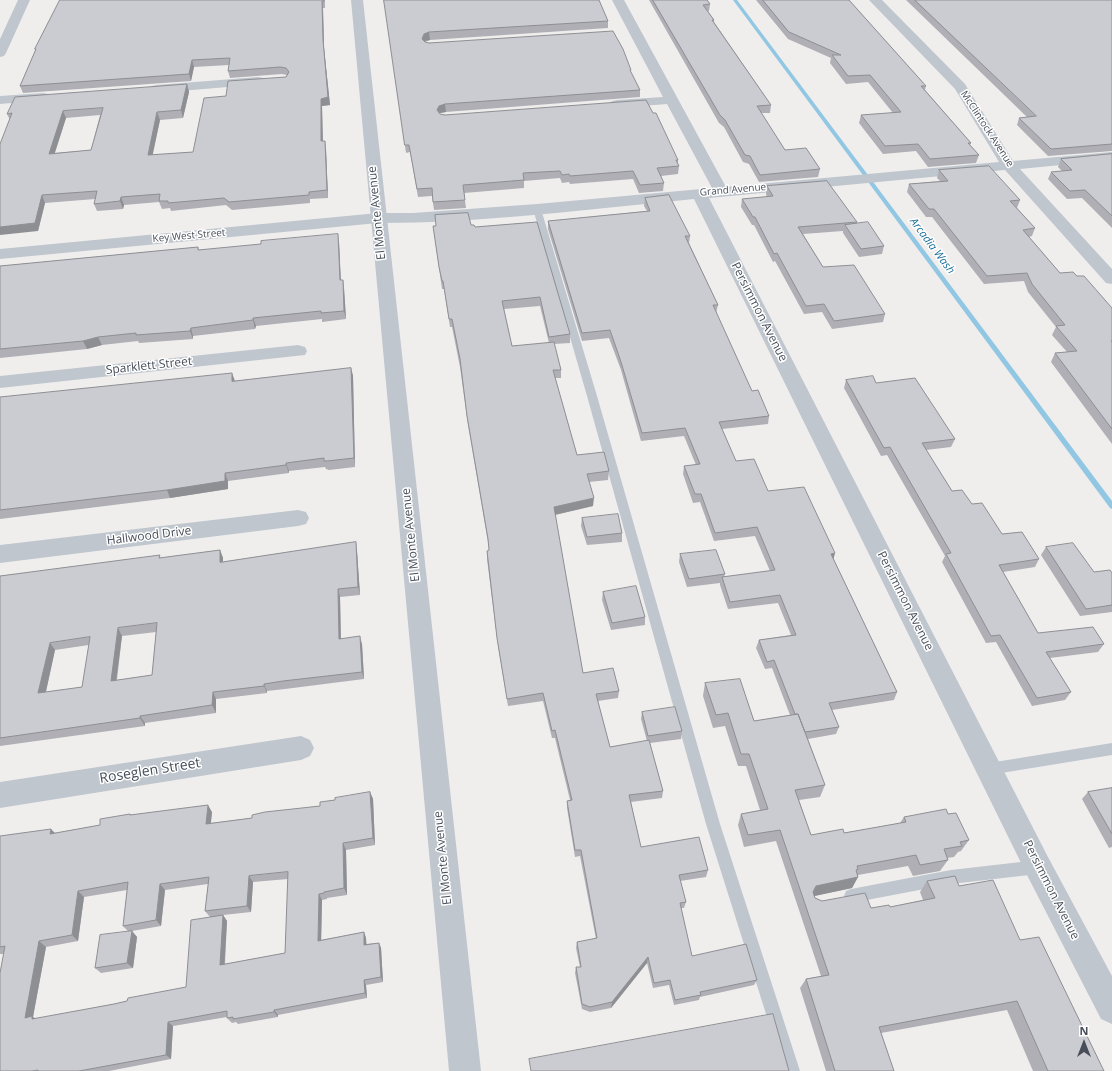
<!DOCTYPE html>
<html>
<head>
<meta charset="utf-8">
<style>
	body { margin:0 }
	#map { position:relative; width:1112px; height:1071px; overflow:hidden; background:#f0eeed; font-family:"Open Sans",sans-serif }
	canvas { display:block }
	.north { position:absolute; left:1064px; top:1023px; width:40px; height:40px; -webkit-text-stroke:3px #fff; paint-order:stroke; rotate:0deg; font-size:11px; font-weight:700; line-height:16px; text-align:center; color:#474e59 }
	.north::after { content:''; display:block; margin:auto; width:14px; height:18px; background:#474e59; clip-path:polygon(50% 0,100% 100%,50% 72%,0 100%) }
</style>
</head>
<body>
<div id="map">
<canvas width="1112" height="1071"></canvas>
<div class="north">N</div>
</div>
<script>
const g = document.querySelector('canvas').getContext('2d');
g.lineJoin = 'round';
function fill(path, color) { g.fillStyle = color; g.fill(path, 'evenodd'); }
function stroke(path, color, width, dash) { g.strokeStyle = color; g.lineWidth = width; g.lineCap = dash ? 'butt' : 'round'; g.setLineDash(dash || []); g.stroke(path); }
function label(font, color, halo, rows, align = 'center') {
  g.font = font + ' "Open Sans",sans-serif'; g.lineWidth = 3; g.setLineDash([]); g.textBaseline = 'middle'; g.strokeStyle = halo; g.fillStyle = color; for (const [text, x, y, turn = 0] of rows) {
    g.save(); g.translate(x, y); g.rotate((+turn || 0) * Math.PI / 180); g.textAlign = isNaN(turn) ? turn : align; if (halo) g.strokeText(text, 0, 0); g.fillText(text, 0, 0); g.restore();
  }
}
const stream = new Path2D(`
	M733 0H737L1112 501V509L1110 508Z`);
const service = new Path2D(`
	M534 207H537L541 209 597 396 720 824 800 1071H784L706 824 587 396 533 209Z
	M1112 743V755L989 775 984 773 982 769 984 765 989 763Z
	M1038 860 1043 862 1045 867 1043 872 1038 874 951 884 851 903 846 901 844 896 846 891 851 889 951 870Z`);
const minor = new Path2D(`
	M18 0H30L6 53 4 56 0 57V39Z
	M612 0H624L726 187 999 162 955 89 869 0H882L965 84 1013 161 1112 152V160L1020 169 1112 269V284L1106 283 1005 170 709 198 1048 857 1112 976V1024L1101 1019 1028 877 694 199C590 209 483 223 378 223L0 259V249L378 213H413L537 204 712 188 667 104 617 108 612 107 610 104 612 101 617 100 663 97Z
	M258 77 263 78 265 81 263 84 157 93 152 92 150 89 152 86 157 85Z
	M43 93 48 94 50 97 48 100 0 104V96Z
	M298 345 305 347 307 351 305 355 0 388V376Z
	M298 510 306 512 309 518 306 524 298 526 0 563V545Z
	M301 736 310 740 314 748 310 756 301 760 0 808V782Z`);
const tertiary = new Path2D(`
	M351 0H363L481 1071H449Z`);
const wall = new Path2D(`
	M60 0H325V8H323L324 48 330 105 322 106 323 141H325L326 149 328 198 310 199V203L232 210 226 205 171 211 170 208 162 209 159 202 124 205 123 209 97 211 94 204 95 199 45 203 38 231 10 120 7 114 187 84 189 92 183 118 160 120 152 155 193 152 226 96 286 77 287 75 282 74 230 78 228 71 229 65 194 67 191 81 23 93 20 86 35 51V49ZM100 115 91 150 55 153 66 118Z
	M384 0 608 21V28L430 40 425 42 429 43 631 73 640 90V97L446 112 440 113V114L678 160V164L679 166 678 174 661 176 664 183 663 191 639 193 633 179 570 184 569 182 562 183 560 178 524 181V188L464 193 466 208 434 210 432 196 418 197 410 152 406 153Z
	M649 0H707L710 4 709 11H708L714 20V22L771 105 770 113H761L785 150 820 169 818 177 759 182 749 164 743 162 724 127 719 123Z
	M756 0H849L926 86 925 90 971 143 970 145 979 155 976 163 928 167 916 151 883 154 859 123 861 115 893 113 868 82 846 84 830 63 831 58 788 39Z
	M906 0H1112V151L1048 156 1017 125 1019 118 1027 117Z
	M1112 154V228L1082 198 1067 199 1048 179 1051 172 1062 171 1058 167 1061 159Z
	M939 170 1020 200 1017 208 1035 228 1032 236 1029 237 1060 273 1077 276 1112 308V444L1051 362 1055 353 1067 352 1052 335 1056 327 1028 292 1024 281 984 284 932 217H926L907 192 909 184 940 181 937 178Z
	M767 186 857 222V223L884 246 882 254 859 257 843 233V231L803 234 823 267 885 314 883 322 832 329 822 312 804 314 775 261 773 262 754 225H752L741 207 742 199 767 197 766 194Z
	M645 198 690 236 689 243 718 305 716 313 752 391 769 416 768 424 722 429 736 461 835 553 833 558 897 692 894 700 832 710 839 727 836 734 808 739 825 785 820 797 799 800 811 835 844 833 900 823 904 817 948 814 969 840 961 851 958 852 954 857 947 858 948 860 940 871 913 876 908 866 858 875V877L852 888 814 896 815 898 822 901 871 908 890 907 923 900 920 892 927 881 959 886 1020 940 1104 1071H1033L1007 1010 881 1033 894 1071H826L800 988 806 979 821 976 776 841 744 847 738 825 741 814 760 810 746 766H738L725 726 713 728 703 696 705 683 754 721 790 715 772 668 765 669 756 648 759 640 791 635 778 603 728 609 720 585V583L687 587 679 562 680 554 725 574 724 577 770 571 755 536 714 541 700 502 693 503 683 474 684 466 696 465 684 436 641 441 621 370 609 338 582 341 548 229V221L647 211 644 206Z
	M537 222 570 334V343L554 344 561 370V378H555L577 455 609 471 608 480 589 482 593 506 555 515 583 673 619 691 618 698 598 701 610 747 647 741 641 719 642 712 682 731 681 739 650 743 663 791 662 798 631 802 641 847 708 870 706 877 680 881 686 902 684 908H681L692 956 757 980 754 985 700 997 699 1000 674 1005 669 985 653 988 647 963 611 1008 590 1012 582 1009 575 973 576 967H580L576 948 577 942 596 939 580 856 575 857 567 808V801L570 800 555 738H552L543 701 508 706 498 646 487 559V551L489 550V548L468 425 460 367 452 327H450L444 289H442L433 226 471 225 475 227ZM540 306 549 343 512 346 504 309Z
	M339 242 341 280H343L344 288 346 319 322 322V319L256 326 255 329 193 336V339L139 343 138 341 102 345 87 349 0 358V266L198 247 199 250Z
	M351 368 353 376 355 467 329 470 326 469 325 467 289 471V473L228 481V489L170 498 0 519V397L235 381Z
	M846 380 876 383 955 439 951 447 926 450 952 491 972 504 1002 534 1039 559 1035 567 1003 572 1038 633 1104 644 1098 652 1050 658 1071 692 1065 700 1032 706 996 642 986 643 942 562 945 556 887 455 881 456 844 388Z
	M582 518 622 533V542L587 545 581 526Z
	M356 542 357 551 360 595 340 597 341 639 362 644 364 679 285 689 267 691V693L216 699V713L145 723V726L0 746V576L161 558 220 550 223 558V562ZM156 632 152 675 117 680 122 636ZM89 645 82 687 46 692 55 650Z
	M1046 547 1094 572 1112 573V612L1080 616 1041 555Z
	M603 592 645 617V625L611 630 602 600Z
	M1112 788V847L1109 848 1082 799 1088 792Z
	M370 792 373 799 375 845 346 850 347 895 327 898V899L322 900 321 940 364 932 366 938V944L379 943 381 948 383 982 366 985 367 998 278 1015V1017L238 1024 236 1022 232 1023 227 1018V1017L173 1026 171 1059 109 1071H0L4 954H0V836L55 833 100 825 130 814 131 815 212 812 211 823 252 818 320 806 335 800ZM288 879 285 953 225 964 227 921 223 915 251 912 253 882ZM208 884 205 911 210 917 186 987 114 1004 36 1019 33 1017 46 947 78 941 84 897 127 890 123 926 128 931 95 968 101 973 133 968 137 937 132 931 161 926 165 890Z`);
const shadedWall = new Path2D(`
	M322 1 323 8 324 48 330 105 322 106 323 149 321 141V99L323 40Z
	M429 32 430 40 425 41 423 46 422 39 424 34Z
	M192 60 194 67 191 81 189 74Z
	M187 84 189 92 183 118 181 110Z
	M445 104 446 112 440 113 437 110 439 106Z
	M63 111 66 118 52 161 49 154Z
	M157 112 160 120 151 163 148 155Z
	M325 141 326 149 328 198 327 190Z
	M42 195 45 203 38 231 0 235V227Z
	M121 197 124 205 123 209 120 201Z
	M338 234 339 242 341 288 340 280Z
	M343 280 344 288 346 319 344 311Z
	M253 318 256 326 255 329 253 320Z
	M191 328 193 336V339L190 331Z
	M98 337 102 345 87 349 83 341Z
	M351 368 353 376 355 467 354 458Z
	M232 373 235 381H232Z
	M286 463 289 471V473L286 465Z
	M225 473 228 481V489L170 498 167 490Z
	M594 498 593 506 554 515V507Z
	M356 542 357 551 360 595 358 587Z
	M220 550 223 558V570L220 562Z
	M835 553 833 561 831 554Z
	M338 589 340 597 341 647 339 639Z
	M118 628 122 636 115 689 111 681Z
	M360 636 362 644 364 679 362 672Z
	M50 643 55 650 44 700 38 693Z
	M264 684 267 691V693L264 686Z
	M213 692 216 699V713L212 705Z
	M140 716 145 723V726L140 718Z
	M370 792 373 799 375 845 373 838Z
	M208 805 212 812 210 830 206 824Z
	M51 829 57 835 50 834Z
	M343 843 346 850 347 895 344 888Z
	M249 876 253 882 251 912 247 906Z
	M858 877 852 888 810 897 816 886Z
	M160 884 165 890 161 926 156 920Z
	M78 891 84 897 78 941 72 935Z
	M319 894 322 900 321 946 318 941Z
	M223 915 227 921 224 971 220 965Z
	M132 931 137 937 133 968 127 963Z
	M364 932 366 938 367 950 364 945Z
	M39 941 46 947 33 1017 40 1021 25 1018Z
	M379 943 381 948 383 982 381 977Z
	M648 957 647 963 611 1008 612 1002Z
	M364 980 366 985 367 998 365 993Z
	M274 1010 278 1015V1017L274 1012Z
	M168 1022 173 1026 171 1059 166 1055Z`);
const building = new Path2D(`
	M60 0H324V1H322L323 40 328 97 321 99V141H325L327 190 309 192V195L229 202 224 198 168 203V201H159L160 194 121 197 120 201 94 204 97 191 42 195 35 223 0 227V144L12 113 7 114 15 97 187 84 181 110 157 112 148 155 193 152 204 98 226 96 228 81 286 77 289 72 286 68 280 67 228 71 230 58 192 60 189 74 20 86 36 49H35ZM103 108 91 150 49 154 63 111Z
	M384 0H599L608 21 429 32 424 34 422 39 425 42 429 43 613 31 623 49 631 70H630L640 90 445 104 439 106 437 110 440 114 445 115 646 100 653 113H656L678 160H676L679 166 657 168 664 183 640 185 633 171 570 176 569 174 562 175 560 171 523 173 524 180 463 185 465 200 433 202 432 188 417 189 409 145H405Z
	M653 0H707L710 4 703 5 714 20H712L771 105 757 106 785 150 806 148 820 169 760 175 750 156 745 155 725 120 720 115Z
	M763 0H849L926 86H921L971 143H968L979 155 930 159 918 144 885 146 861 115 901 112 870 75 848 76 832 55H841L789 32Z
	M915 0H1112V144L1051 149 1019 118 1036 116Z
	M1112 154V216L1085 190 1070 191 1051 172 1072 170 1061 159Z
	M989 166 1020 200 1010 201 1035 228 1023 230 1060 273 1073 272 1077 276H1084L1112 308V341H1111L1112 342V429L1055 353 1077 351 1056 326 1065 325 1032 284 1027 273 987 276 934 209H929L909 184 948 181 939 170Z
	M827 181 857 222 798 227 823 267 854 265 885 314 834 321 824 304 806 306 777 253 774 254 755 217H753L742 199 773 196 767 186Z
	M669 195 690 236H685L718 305H713L752 391 758 390 769 416 719 422 736 461 754 459 768 491 804 487 835 553 831 554 897 692 829 703 839 727 805 732 798 714H795L774 660 767 662 759 640 796 635 780 595 730 602 722 577 775 570 757 527 715 533 701 494H695L684 466 700 464 685 428 642 433 621 362 610 330 582 333 548 221 650 211 645 198Z
	M468 213 471 225H474L475 227 537 222 570 334 549 337 540 297 502 301 512 346 554 342 561 370H553L577 455 604 452 609 471 587 474 594 498 554 507 583 673 613 668 619 691 596 694 610 747 649 740 663 791 629 795 641 847 699 837 708 870 679 875 686 902 680 903 692 956 746 944 757 980 700 992 701 995 675 1000 670 980 654 983 648 957 612 1002 590 1007 582 1004 576 967H581L577 942 597 938 581 850H575L567 801 572 800 555 730 552 731 543 693 507 699 497 638 487 551 489 550 488 539 467 416 460 359 452 319H449L443 281H442L439 267 433 226H436L435 215Z
	M868 222 884 246 861 249 845 225Z
	M338 234 340 280H343L344 311 321 313V311L253 318V320L191 328 190 331 136 335V333L98 337 83 341 0 349V266L198 247V250L261 244V241Z
	M351 368 354 458 327 461H324V458L286 463V465L225 473V481L167 490 0 510V397L232 373V381Z
	M873 376 876 383 915 378 955 439 922 443 952 491 962 490 972 504 982 503 1002 534 1022 532 1039 559 999 565 1038 633 1093 627 1104 644 1046 652 1071 692 1037 698 1000 635 991 636 946 554 951 553 890 447 884 448 846 380Z
	M618 514 622 533 587 537 582 518Z
	M356 542 358 587 338 589 339 639 360 636 362 672 283 681 264 684V686L213 692 212 705 140 716V718L0 738V576L160 555 159 558 220 550V562ZM157 623 152 675 111 681 118 628ZM90 637 82 687 38 693 50 643Z
	M1073 543 1094 572 1110 570 1112 573V605L1086 609 1046 547Z
	M716 550 725 574 689 579 680 554Z
	M636 586 645 617 612 623 603 592Z
	M740 679 754 721 798 714 825 785 795 790 811 835 843 829 844 833 906 822 904 817 946 809 948 814 956 813 969 840 960 842 962 846 944 849 948 860 920 865 916 855 857 866 858 869 856 870 858 877 816 886 813 892 815 898 822 901 865 893 871 908 889 905 890 907 935 898 927 881 955 876 959 886 993 880 1020 940 1039 937 1104 1071H1048L1017 1001 879 1027 894 1071H835L806 979 829 975 780 830 748 835 741 814 768 809 749 754H741L728 713 716 715 705 683Z
	M675 707 682 731 648 736 642 712Z
	M1112 788V834L1088 792Z
	M370 792 373 838 343 843 344 888 324 892V893L319 894 318 941 364 932V945L379 943 381 977 364 980 365 993 274 1010V1012L233 1019V1017L227 1018V1011L168 1022 166 1055 79 1071H38V1070L32 1071H0V973L5 946 0 947V836L51 829 50 834 100 825V819L130 814V815L208 805 206 824 252 818V815L265 812 320 806V802L335 800V798ZM288 872 285 953 220 965 223 915 191 920 186 987 128 998 127 1001 114 1004 32 1019V1016L25 1018 39 941 72 935 78 891 128 882 123 926 156 920 160 884 209 877 205 911 247 906 249 876Z
	M132 931 127 963 95 968 100 935Z
	M773 1014 789 1071H531L529 1059Z`);
const farStreetnames = [
	["McClintock Avenue",987,129,57],
	["Grand Avenue",733,190,-5],
	["Key West Street",189,236,-5]
];
const farWaternames = [
	["Arcadia Wash",932,246,53]
];
const streetNames = [
	["El Monte Avenue",377,213,-96],
	["Persimmon Avenue",759,312,63],
	["Sparklett Street",149,366,-6],
	["El Monte Avenue",411,535,-96],
	["Hallwood Drive",149,536,-7],
	["Persimmon Avenue",905,601,63],
	["El Monte Avenue",443,858,-96],
	["Persimmon Avenue",1051,890,63]
];
const nearStreetnames = [
	["Roseglen Street",150,771,-9]
];
fill(stream, '#91c7e2');
fill(service, '#bfc6ce');
fill(minor, '#bfc6ce');
fill(tertiary, '#bfc6ce');
fill(wall, '#afafb5');
fill(shadedWall, '#8e8f93');
fill(building, '#cbccd2');
stroke(building, '#8e8f93', 1);
label('10px', '#474e59', '#fff', farStreetnames);
label('italic 11px', '#1a6f99', '#fff', farWaternames);
label('12px', '#474e59', '#fff', streetNames);
label('14px', '#474e59', '#fff', nearStreetnames);
</script>
</body>
</html>
